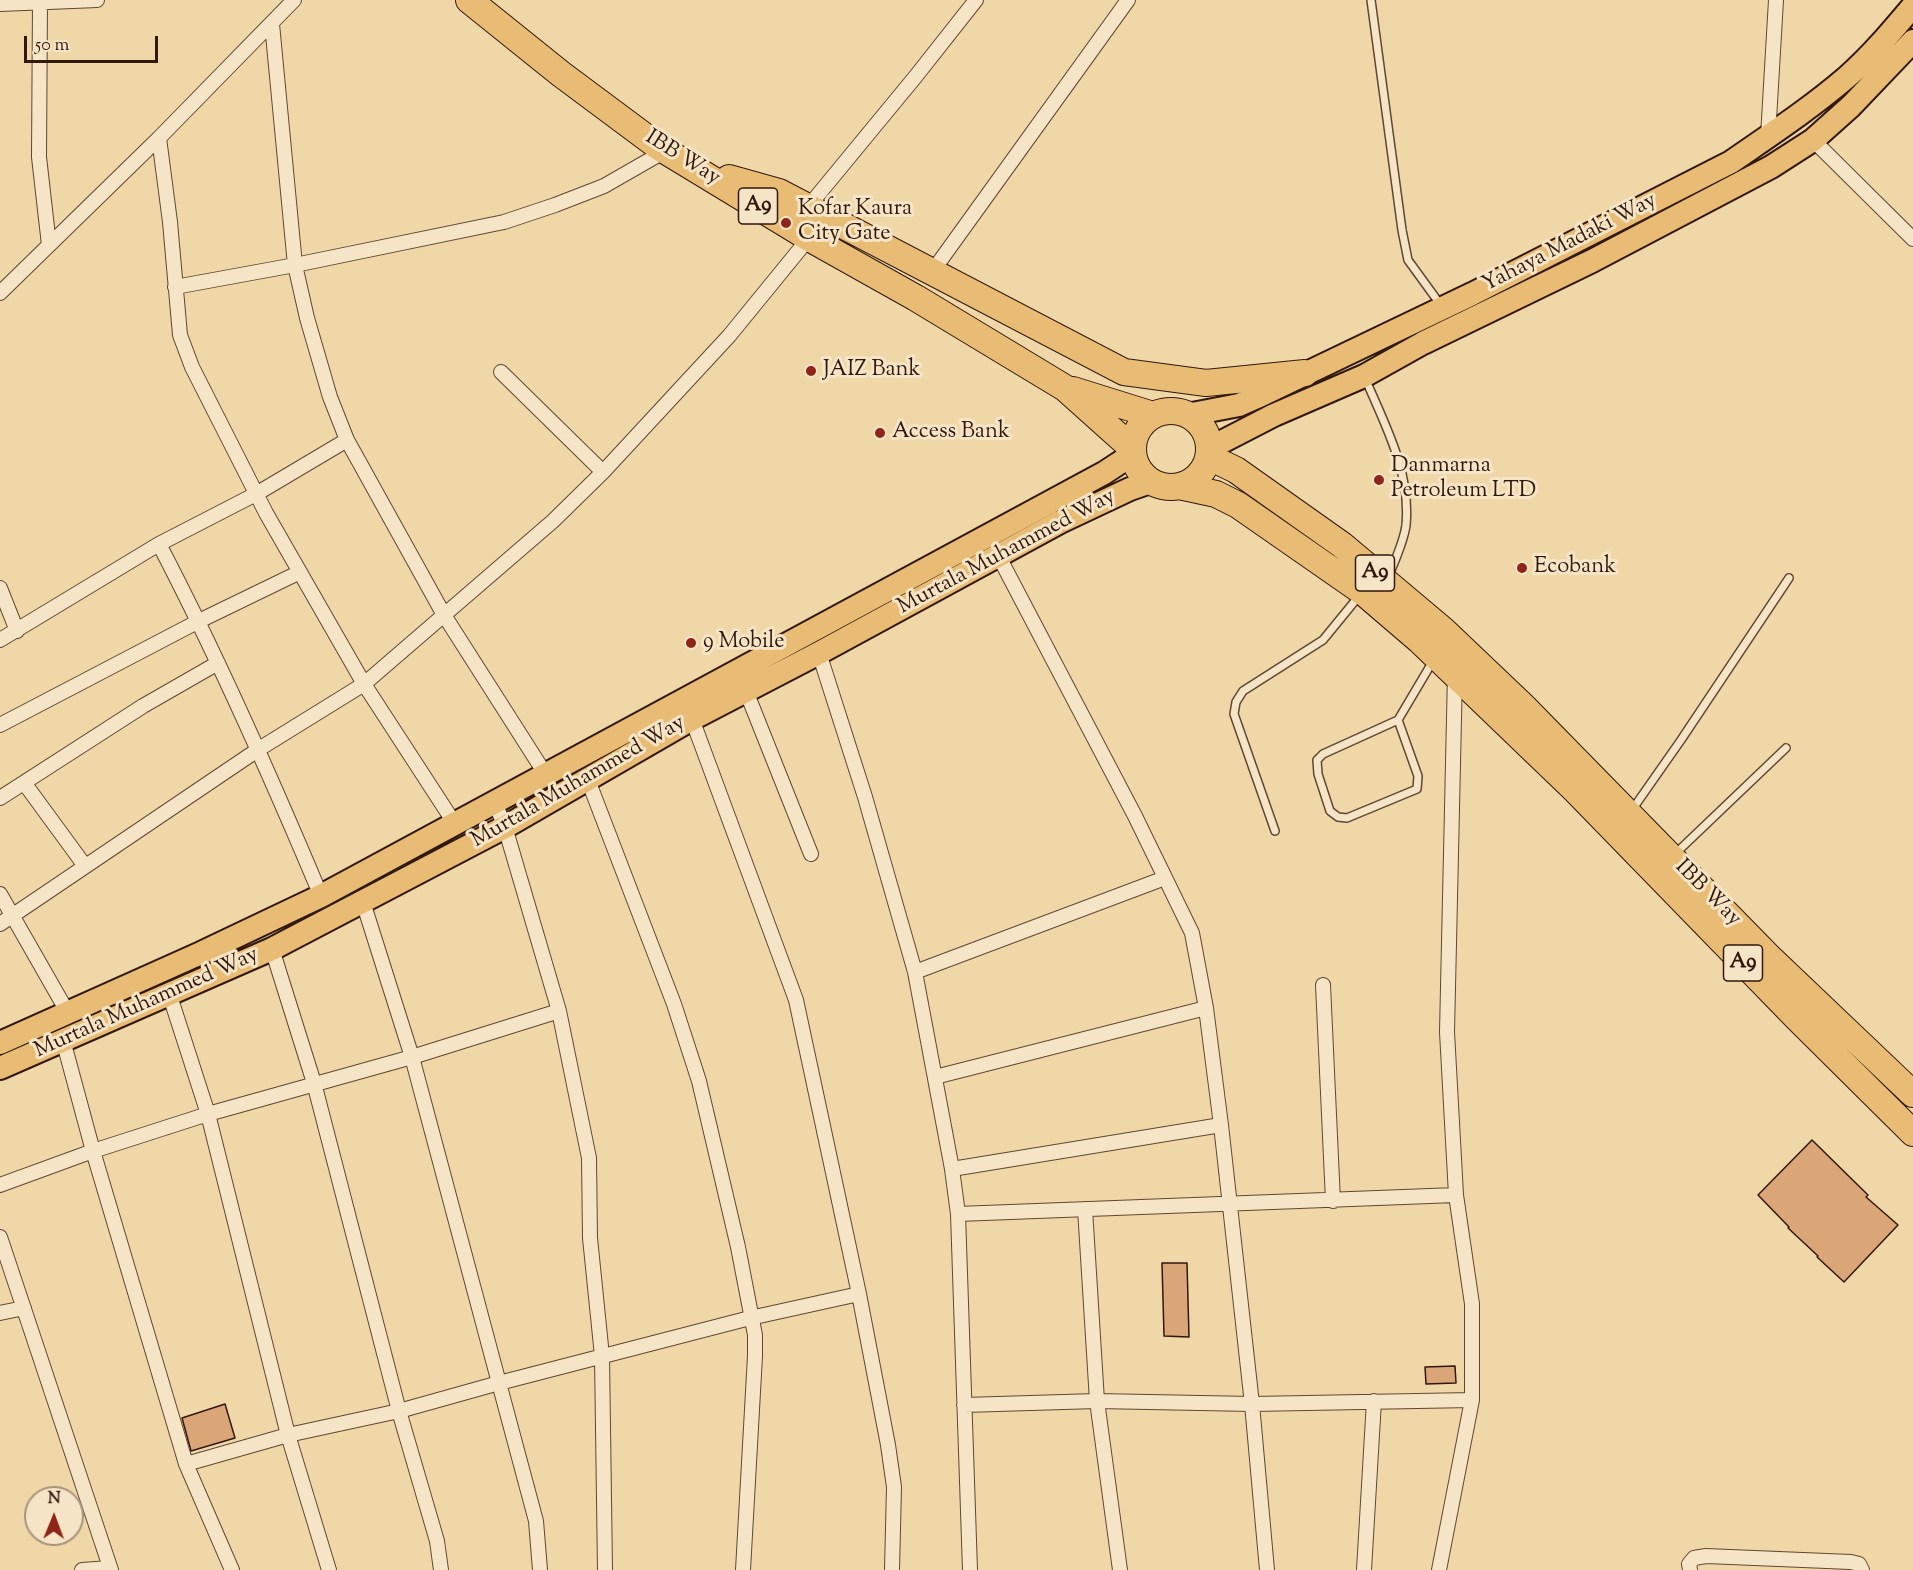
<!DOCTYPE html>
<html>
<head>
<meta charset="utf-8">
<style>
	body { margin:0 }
	#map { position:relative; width:1913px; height:1570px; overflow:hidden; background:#efd7a8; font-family:"Sorts Mill Goudy",serif }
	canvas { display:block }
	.north { position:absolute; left:24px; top:1486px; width:60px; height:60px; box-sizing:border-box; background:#f5e5c6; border:2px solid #a7937c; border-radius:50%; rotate:1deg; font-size:16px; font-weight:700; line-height:24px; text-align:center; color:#32170c }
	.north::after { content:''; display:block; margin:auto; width:21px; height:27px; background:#8f2418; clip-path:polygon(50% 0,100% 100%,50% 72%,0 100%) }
	.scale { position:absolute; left:24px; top:36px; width:134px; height:27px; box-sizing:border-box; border:3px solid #32170c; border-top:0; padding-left:8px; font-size:18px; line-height:21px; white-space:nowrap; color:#32170c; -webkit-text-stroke:4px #f5e5c6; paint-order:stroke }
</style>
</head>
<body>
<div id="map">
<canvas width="1913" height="1570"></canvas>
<div class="north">N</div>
<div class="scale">50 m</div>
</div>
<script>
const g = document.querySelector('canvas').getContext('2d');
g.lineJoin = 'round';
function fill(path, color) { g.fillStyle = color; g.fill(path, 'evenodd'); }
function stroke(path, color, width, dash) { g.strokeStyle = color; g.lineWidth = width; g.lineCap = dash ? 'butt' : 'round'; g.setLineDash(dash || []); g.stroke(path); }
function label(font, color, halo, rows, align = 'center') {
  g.font = font + ' "Sorts Mill Goudy",serif'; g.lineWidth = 6; g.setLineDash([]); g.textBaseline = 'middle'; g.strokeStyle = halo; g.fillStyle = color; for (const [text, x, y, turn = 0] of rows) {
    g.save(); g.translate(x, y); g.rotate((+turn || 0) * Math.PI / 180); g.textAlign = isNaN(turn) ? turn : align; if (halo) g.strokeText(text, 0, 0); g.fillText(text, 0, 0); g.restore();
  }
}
const building = new Path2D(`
	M1812 1140 1868 1195 1866 1197 1898 1225 1844 1282 1817 1257 1818 1256 1788 1228 1789 1227 1758 1195Z
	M1162 1263H1187L1189 1337 1164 1336Z
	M1455 1366 1456 1383 1426 1384 1425 1367Z
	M225 1404 235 1438 191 1451 182 1418Z`);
const lane = new Path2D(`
	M1371 0 1402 230 1408 260 1440 304
	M1365 378C1385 425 1411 472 1406 525 1404 542 1394 562 1388 578
	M1398 720 1418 776 1417 789 1347 818 1338 817 1330 811 1318 774 1317 760 1323 754 1398 720 1433 661
	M1632 810 1681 740 1789 578
	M1275 831 1234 714 1236 702 1243 691 1323 640 1359 596
	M1675 854 1786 748`);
const street = new Path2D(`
	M40 2 39 157 49 245
	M0 4 97 0
	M272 24 295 265 307 318 330 397 347 440 444 615 546 775
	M1768 137 1776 0
	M159 138 170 222 180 335 192 367 266 513 364 684 455 824
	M1813 140 1913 239
	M808 207 916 76 976 0
	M932 272 1128 0
	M175 287 295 265 504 222 555 205 604 186 665 151
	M0 293 159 138 294 0
	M501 372 603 472
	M159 544C219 659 271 777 321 896
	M998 555 1135 816 1192 933 1206 1008 1221 1125 1252 1404 1267 1570
	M0 588 17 631
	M0 640 159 544 256 494 347 440
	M819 653 865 797 915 972 952 1169 958 1214 970 1570
	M746 691 811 854
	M692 719 796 1000 859 1294 888 1445 894 1487 892 1570
	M0 725 199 621 300 572
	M588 780 674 1004 699 1081 738 1247 755 1335V1356L743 1570
	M25 784 85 866
	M0 798 143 706 218 663
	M495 803 505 827 559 1011 589 1158 590 1238 602 1356 605 1570
	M0 894 68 1013
	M363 902 412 1057 499 1383 536 1521 540 1570
	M0 924 259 749 364 684 553 521 603 472 729 336 809 238
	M272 949 314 1083 399 1411 437 1541 441 1570
	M915 972 1165 878
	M1323 985 1333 1201
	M169 993 208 1114 288 1435 329 1570
	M63 1040 93 1151 186 1464 232 1570
	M935 1077 1206 1008
	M952 1169 1221 1125
	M0 1185 93 1151 208 1114 412 1057 559 1011
	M1085 1209 1097 1401 1120 1570
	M958 1214 1456 1195
	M0 1237 111 1570
	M0 1313 24 1308
	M964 1405 1097 1401 1252 1404 1472 1400
	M186 1464 288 1435 399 1411 499 1383 750 1318 859 1294
	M82 1570 110 1568
	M1364 1570 1374 1401
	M1439 1570 1472 1400V1304L1456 1195 1447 1032 1455 674
	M1690 1570 1689 1564 1694 1558 1706 1556 1851 1562 1859 1564 1862 1570`);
const primary = new Path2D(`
	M1187 415 1239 405 1257 397 1472 294 1731 162C1770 135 1811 108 1847 77 1871 56 1892 31 1913 6
	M1210 448 1274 415 1364 376 1423 343 1592 261 1771 167 1813 140 1851 106 1913 41
	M0 1043 201 953 321 896 1104 473 1133 454
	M0 1068 272 949 505 827 692 719 819 653 1060 522 1130 489 1150 482`);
const highway = new Path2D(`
	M469 0 561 74 659 147 809 238 916 298 1065 388 1132 448
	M729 178 779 192 1124 372 1206 383 1305 373
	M1073 390 1153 415
	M1133 449a38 38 0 1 1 76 0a38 38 0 1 1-76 0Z
	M1209 457 1236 470 1342 545 1443 630 1526 709 1771 959 1913 1094
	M1179 486 1216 494 1238 505 1363 592 1419 640 1576 791 1797 1018 1913 1133`);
const markers = [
	[786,223,6,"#8f2418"],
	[811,371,6,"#8f2418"],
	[880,433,6,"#8f2418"],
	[1379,480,6,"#8f2418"],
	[1522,568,6,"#8f2418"],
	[691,643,6,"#8f2418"]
];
const shields = [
	[758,206,39],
	[1375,573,39],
	[1743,963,39]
];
const shieldNames = [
	["A9",758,206],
	["A9",1375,573],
	["A9",1743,963]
];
const streetNames = [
	["IBB Way",682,159,32],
	["Yahaya Madaki Way",1570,244,-27],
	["Murtala Muhammed Way",1007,553,-28],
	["Murtala Muhammed Way",579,783,-30],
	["IBB Way",1707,894,45],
	["Murtala Muhammed Way",147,1004,-24]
];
const poiNames = [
	["Kofar Kaura",798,210],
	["City Gate",798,235],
	["JAIZ Bank",823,371],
	["Access Bank",892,433],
	["Danmarna",1391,467],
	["Petroleum LTD",1391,492],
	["Ecobank",1534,568],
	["9 Mobile",703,643]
];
fill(building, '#daa577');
stroke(building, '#32170c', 1.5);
stroke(lane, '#614733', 10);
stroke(street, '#614733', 16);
stroke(primary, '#32170c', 26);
stroke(highway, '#32170c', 28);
stroke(lane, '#f5e5c6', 7);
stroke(street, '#f5e5c6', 14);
stroke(primary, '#e8bc74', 22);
stroke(highway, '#e8bc74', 26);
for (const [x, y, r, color] of markers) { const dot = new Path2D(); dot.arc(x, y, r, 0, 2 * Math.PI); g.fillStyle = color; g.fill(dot); stroke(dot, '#f5e5c6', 2); }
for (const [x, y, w] of shields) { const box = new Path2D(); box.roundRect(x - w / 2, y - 18, w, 36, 4.5); g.fillStyle = '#f5e5c6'; g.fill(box); stroke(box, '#32170c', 1.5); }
label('bold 21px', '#32170c', null, shieldNames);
label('22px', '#32170c', '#f5e5c6', streetNames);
label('22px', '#32170c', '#f5e5c6', poiNames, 'left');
</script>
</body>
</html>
